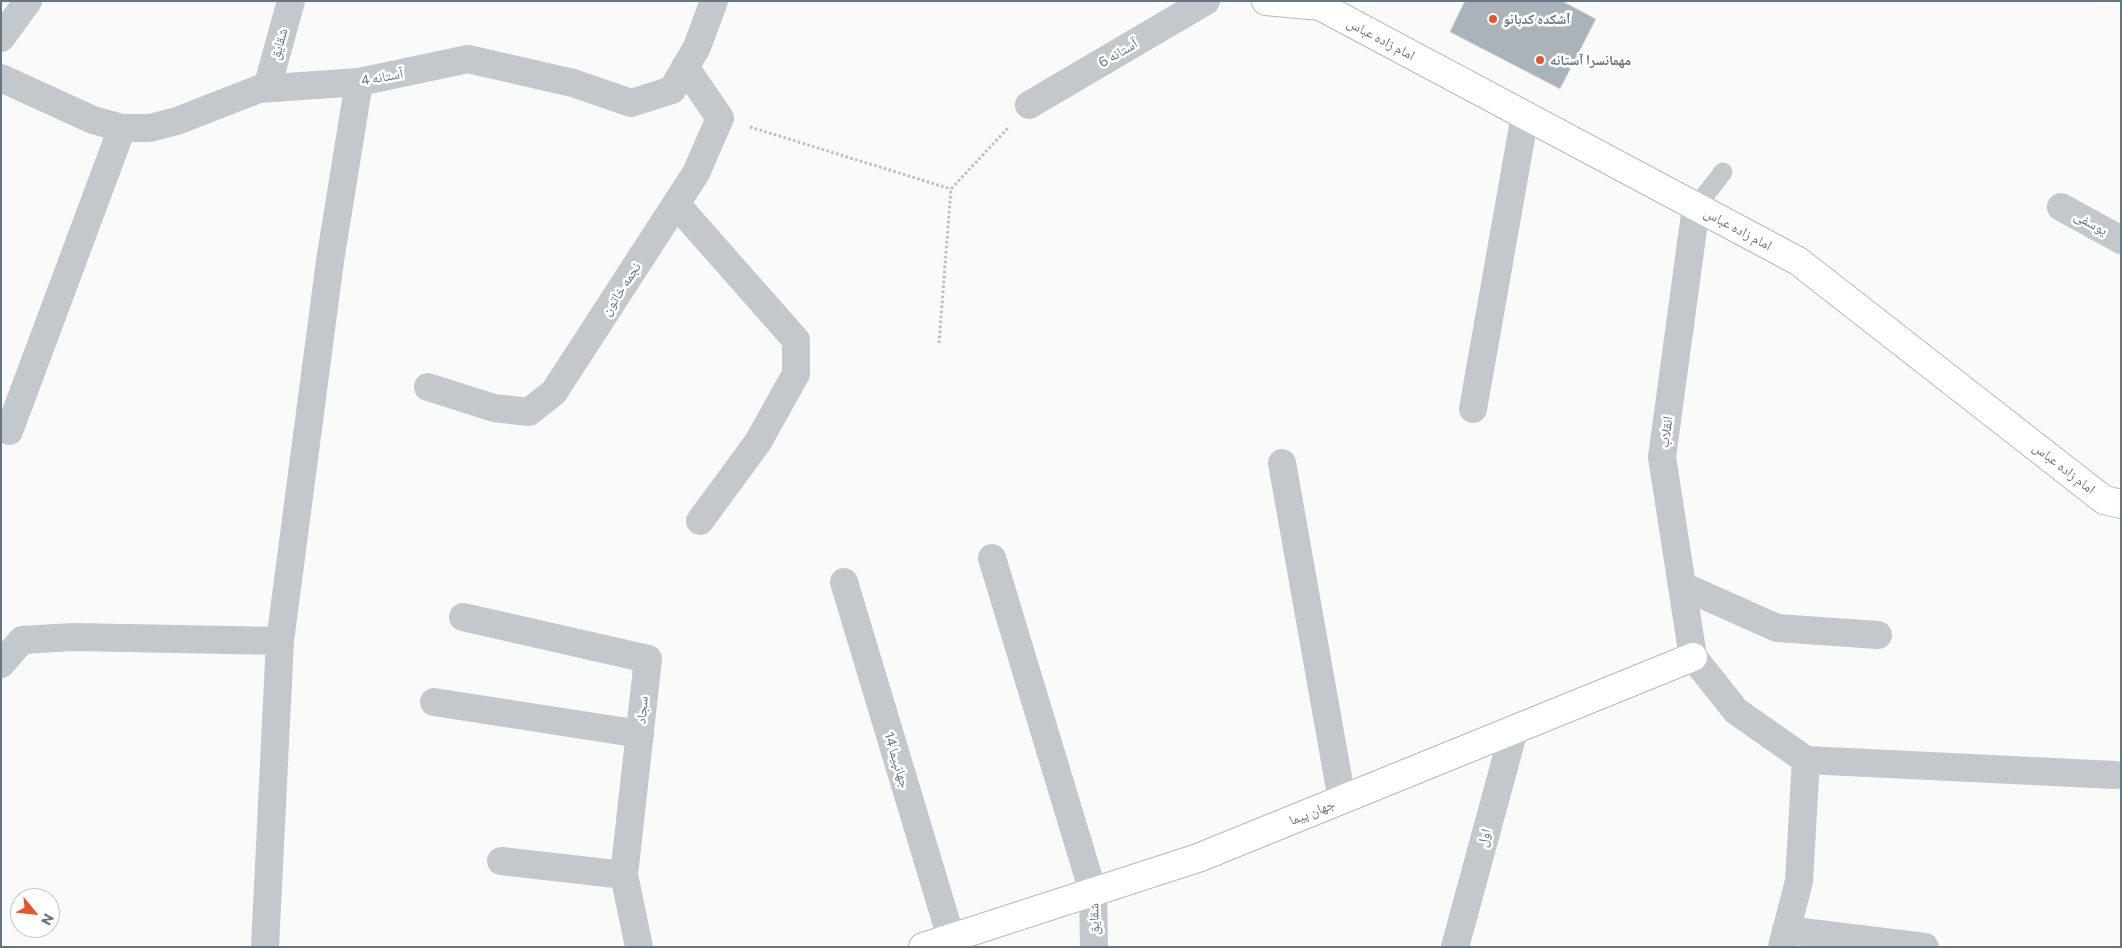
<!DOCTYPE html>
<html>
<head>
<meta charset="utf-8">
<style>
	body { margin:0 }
	#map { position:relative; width:2122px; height:948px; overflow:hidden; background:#fafaf8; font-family:Commissioner,sans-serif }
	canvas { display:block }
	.frame { position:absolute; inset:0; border:2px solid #657683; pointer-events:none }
	.north { position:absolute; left:10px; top:888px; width:50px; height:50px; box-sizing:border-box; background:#fff; border:1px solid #c1c8cd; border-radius:50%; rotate:118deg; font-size:14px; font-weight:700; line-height:20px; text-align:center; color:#657683 }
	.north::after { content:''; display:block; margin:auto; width:18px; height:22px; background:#e4572e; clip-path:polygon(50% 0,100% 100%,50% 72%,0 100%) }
</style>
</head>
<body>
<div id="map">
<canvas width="2122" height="948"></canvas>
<div class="frame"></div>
<div class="north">N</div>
</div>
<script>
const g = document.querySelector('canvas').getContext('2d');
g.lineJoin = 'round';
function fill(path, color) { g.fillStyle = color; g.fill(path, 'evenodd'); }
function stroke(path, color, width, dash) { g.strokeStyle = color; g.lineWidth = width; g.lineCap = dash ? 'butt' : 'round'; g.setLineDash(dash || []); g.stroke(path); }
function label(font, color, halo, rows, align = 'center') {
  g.font = font + ' Commissioner,"Noto Naskh Arabic",sans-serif'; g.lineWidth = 5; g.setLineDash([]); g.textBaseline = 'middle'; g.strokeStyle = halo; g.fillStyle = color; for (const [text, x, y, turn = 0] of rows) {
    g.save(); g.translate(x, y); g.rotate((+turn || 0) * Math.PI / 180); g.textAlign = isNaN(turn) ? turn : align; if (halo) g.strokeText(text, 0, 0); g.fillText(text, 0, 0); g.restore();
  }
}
const building = new Path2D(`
	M1465 1H1562L1596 19 1560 89 1450 32Z`);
const path = new Path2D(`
	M750 127 951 189
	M939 343 951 189 1008 128`);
const lane = new Path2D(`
	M1696 207 1723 172`);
const street = new Path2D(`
	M1 38 28 1
	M1 78 93 120 122 128H150L177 121 259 89 359 82 468 59 573 83 631 103 672 90 697 47 714 1
	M267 88 291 1
	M1029 105 1206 1
	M676 204 796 340V374L758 442 700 521
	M1696 207 1662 457 1693 657 1736 711 1806 760 1799 881 1782 947
	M2061 207 2121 240
	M428 387 494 408 529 412 554 392 696 173 720 118 685 67
	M1473 409 1525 115
	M9 431 122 128
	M1282 463 1342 800
	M992 558 1093 892 1094 947
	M844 582 951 938V947
	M1683 586 1777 628 1878 635
	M463 617 648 659 624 875 639 947
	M280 641 330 261 359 82
	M1 664 22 640 73 637 280 641 265 947
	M434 702 640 734
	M1806 760 2115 775
	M501 861 624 875
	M1786 930 1925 947
	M1455 947 1514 730`);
const secondary = new Path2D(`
	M1266 1 1320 6 1311 1
	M1320 6 1798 261 2104 500 2121 504
	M923 947 1198 858 1693 657`);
const markers = [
	[1493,19,5,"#e4572e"],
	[1540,60,5,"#e4572e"]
];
const poiNames = [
	["آشکده کدبانو",1503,19],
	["مهمانسرا آستانه",1550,60]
];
const streetNames = [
	["امام زاده عباس",1381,39,28],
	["شقایق",279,44,-74],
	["آستانه 6",1118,53,-30],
	["آستانه 4",382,77,-10],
	["یوسفی",2091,223,29],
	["امام زاده عباس",1738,229,28],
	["نجمه خاتون",621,289,-57],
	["انقلاب",1666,432,-82],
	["امام زاده عباس",2064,468,38],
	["سجاد",642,710,-84],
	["جهانپیما 14",897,760,73],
	["جهان پیما",1312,812,-22],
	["اول",1484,838,-75],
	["شقایق",1094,919,-91]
];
fill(building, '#aab3b9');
stroke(building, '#dcdcda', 1);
stroke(secondary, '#b3babf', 30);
stroke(path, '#bbbfc2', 3, [2.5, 2.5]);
stroke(lane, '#c3c8cc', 19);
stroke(street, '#c3c8cc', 28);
stroke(secondary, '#fff', 28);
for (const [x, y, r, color] of markers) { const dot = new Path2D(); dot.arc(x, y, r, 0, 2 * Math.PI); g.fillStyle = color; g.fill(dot); stroke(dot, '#fff', 2); }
label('bold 14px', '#657683', '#fff', poiNames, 'left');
label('14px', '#657683', '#fff', streetNames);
</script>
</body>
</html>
